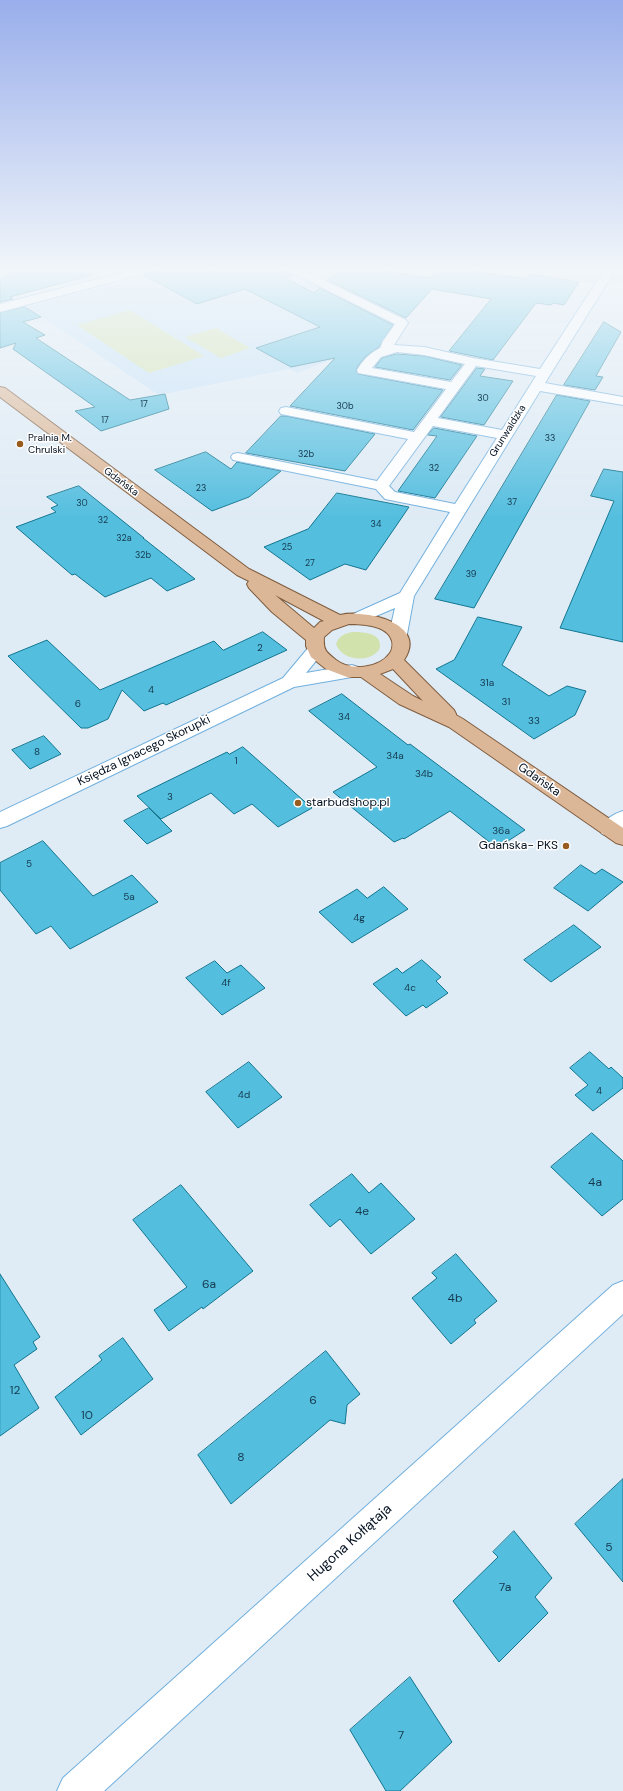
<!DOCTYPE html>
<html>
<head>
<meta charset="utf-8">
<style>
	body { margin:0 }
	canvas { display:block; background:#dfebf5 }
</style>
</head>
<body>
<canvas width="623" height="1791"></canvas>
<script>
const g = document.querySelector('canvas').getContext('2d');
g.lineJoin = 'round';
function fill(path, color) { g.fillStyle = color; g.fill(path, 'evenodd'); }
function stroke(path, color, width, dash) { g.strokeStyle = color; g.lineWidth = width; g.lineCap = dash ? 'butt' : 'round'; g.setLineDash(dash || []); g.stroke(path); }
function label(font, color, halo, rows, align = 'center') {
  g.font = font + ' "DM Sans",sans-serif'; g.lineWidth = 3; g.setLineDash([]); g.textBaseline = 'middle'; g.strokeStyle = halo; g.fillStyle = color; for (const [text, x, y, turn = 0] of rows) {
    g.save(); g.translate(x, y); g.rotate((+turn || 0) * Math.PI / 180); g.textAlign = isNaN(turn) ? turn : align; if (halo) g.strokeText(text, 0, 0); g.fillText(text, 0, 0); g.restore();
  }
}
const built = new Path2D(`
	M180 267H280L395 324 381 341 297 373 289 369 159 395 27 307Z`);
const green = new Path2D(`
	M130 310 204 356 149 373 77 325Z
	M216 328 250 348 221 358 185 337Z
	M352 632C361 632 380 632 380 645 380 648 379 651 376 653 364 663 341 659 336 644 339 636 344 634 352 632Z`);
const building = new Path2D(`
	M18 267H91L92 275 10 297 13 299 0 302V281Z
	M164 267H194L206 273 228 267H283L284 270 293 275 283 277 314 293 320 288 393 325 379 347 366 356 358 366 356 370 358 374 443 390 413 430 290 406 335 358 291 367 256 348 320 327 245 289 197 304 144 275 161 270Z
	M343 267H362L430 278 440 267H472L469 270 526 279 529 274 579 282 564 305 553 303 551 305 536 303 493 360 449 351 491 299 432 289 406 318 328 280Z
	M25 307 41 317 23 322 45 335 36 338 130 400 165 394 169 409 101 431 75 411 95 407 13 349 16 343 0 348V313Z
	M604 322 621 332 596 376 603 377 595 390 564 385Z
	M397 354 424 356 462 365 450 380 375 367 382 358Z
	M477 368 485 369 480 376 513 381 484 425 441 417Z
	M557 395 590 401 474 608 435 599Z
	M281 416H286L375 434 345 471 246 453Z
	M434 428 477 436 435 498 398 491 437 436 428 435Z
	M206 452 231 469 237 462 281 471 249 497 212 511 155 470Z
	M604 469 623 472V642L560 628 614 501 591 496Z
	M79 486 144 538H143L195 579 167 591 151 578 105 597 75 574 72 575 16 527 56 512 51 508 58 505 47 497Z
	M337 493 409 507 366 570 345 564 310 580 264 547 308 529Z
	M478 617 522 627 502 665 549 696 567 686 586 691 575 715 534 739 436 669 454 660Z
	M263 632 287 650 166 705 163 703 144 711 122 690 108 719 88 728H81L8 656 47 640 100 690 214 641 223 650Z
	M342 694 408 745 410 744 525 830 497 848 450 811 404 839 403 838 394 842 333 792 377 767 309 711Z
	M44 736 61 754 30 769 12 750Z
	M243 747 312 808 278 827 252 804 234 814 211 793 161 819 137 796 227 752 229 754Z
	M149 808 172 831 147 844 124 821Z
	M43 841 93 896 132 875 158 902 70 949 51 926 36 934 0 890V863Z
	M581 865 595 874 602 869 623 882 588 911 554 888Z
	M384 887 408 909 352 943 319 912 357 889 367 898Z
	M574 925 601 947 551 982 524 960Z
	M422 960 441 977 436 981 448 993 426 1008 423 1005 406 1016 373 984 397 968 402 973Z
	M215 961 227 973 241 965 265 988 222 1015 186 978Z
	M590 1052 609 1069 611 1067 623 1078V1088L593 1111 575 1095 588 1085 570 1068Z
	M249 1062 282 1097 238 1128 206 1092Z
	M592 1133 623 1161V1199L602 1216 551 1167Z
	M352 1174 369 1193 381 1183 415 1219 371 1254 340 1219 330 1227 310 1205Z
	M181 1185 253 1271 203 1309 202 1307 169 1331 154 1310 187 1287 133 1220Z
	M456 1254 497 1301 474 1320 476 1323 451 1344 412 1298 437 1278 432 1273Z
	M0 1274 40 1337 33 1342 37 1349 14 1365 39 1408 0 1436Z
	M123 1338 153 1379 81 1435 55 1397 102 1360 99 1356Z
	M326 1351 360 1394 347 1405 345 1424 330 1420 231 1504 198 1455Z
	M623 1479V1582L575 1524Z
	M514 1531 552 1578 535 1597 548 1613 499 1662 453 1601 498 1557 493 1552Z
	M410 1677 452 1742 400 1791H386L350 1730Z`);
const minor = new Path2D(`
	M144 267H163L161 269 0 312V304Z
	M284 267H297L406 320 408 323 394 345 424 347 473 358 540 369 606 267H617L545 383 623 397V405L540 391 414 596 407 634 404 638 398 639 392 638 389 634 395 608 357 624 351 623 348 619 351 615 400 593 450 512 385 499 376 489 238 461 233 460 231 457 233 454 238 453 377 481 408 439 286 415 281 414 279 411 281 408 286 407 414 432 446 389 358 373 357 370C363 360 370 353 380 348L383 341 395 324 285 269ZM397 352 424 355 465 364 451 382 372 368 381 357ZM476 366 536 376 502 430 438 418ZM433 426 497 438 455 504 395 492 389 486Z
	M315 646 321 647 324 651 306 673 352 665 358 667 361 671 358 675 352 677 294 687 7 826 0 828V812L283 678 309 647Z
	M623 811V829C616 835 611 837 602 834L599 829C604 820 613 814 623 811Z
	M623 1281V1314L104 1791H57L63 1778 613 1285Z`);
const major = new Path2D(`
	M0 387 5 388 249 569 340 615C365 609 429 623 404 660L454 710 456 714V715L463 719 623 828V845L616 843 449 727 399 704 361 677H347L326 669 311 657 306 646V640L272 612 249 588 247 584 249 581 237 575 0 397ZM275 595 324 621 320 622 314 628ZM349 624C362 624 388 625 392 641 393 645 392 650 390 653 379 669 350 671 336 660 326 652 323 650 324 637L332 630ZM393 669 423 701 413 696 380 674Z`);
const markers = [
	[20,444,4,"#975b1d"],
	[298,803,4,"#975b1d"],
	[566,846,4,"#975b1d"]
];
const farNumbernames = [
	["30",483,399],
	["17",144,405],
	["30b",345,407],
	["17",105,421],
	["33",550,439],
	["32b",306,455],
	["32",434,469],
	["23",201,489],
	["37",512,503],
	["30",82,504],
	["32",103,521],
	["34",376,525],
	["32a",124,539],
	["25",287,548],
	["32b",143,556],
	["27",310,564],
	["39",471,575]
];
const farStreetnames = [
	["Grunwaldzka",508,431,-58],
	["Gdańska",121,482,37]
];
const farPoinames = [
	["Pralnia M.",28,438],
	["Chrulski",28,450]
];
const numberNames = [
	["2",260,648],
	["31a",487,683],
	["4",151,690],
	["31",506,702],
	["6",78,704],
	["34",344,717],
	["33",534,721],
	["8",37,752],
	["34a",395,756],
	["1",236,761],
	["34b",424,774],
	["3",170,797],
	["36a",501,831],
	["5",29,864],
	["5a",129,897],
	["4g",359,918],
	["4f",226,983],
	["4c",410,988],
	["4",599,1091],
	["4d",244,1095]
];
const streetNames = [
	["Księdza Ignacego Skorupki",144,751,-26],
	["Gdańska",539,780,35]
];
const poiNames = [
	["starbudshop.pl",306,803],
	["Gdańska- PKS",558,846,"right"]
];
const nearNumbernames = [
	["4a",595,1183],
	["4e",362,1212],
	["6a",209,1285],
	["4b",455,1299],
	["12",15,1391],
	["6",313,1401],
	["10",87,1416],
	["8",241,1458],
	["5",609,1548],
	["7a",505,1588],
	["7",401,1736]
];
const nearStreetnames = [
	["Hugona Kołłątaja",350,1543,-42]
];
fill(built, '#c6e2f7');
fill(green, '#d2e2ad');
fill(building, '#54bedf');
stroke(building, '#127690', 1);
stroke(minor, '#72b0de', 2);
stroke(major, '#7f5d3f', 2);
fill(minor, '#fff');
fill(major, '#dcb797');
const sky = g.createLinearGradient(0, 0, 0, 518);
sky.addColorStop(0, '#99aeeb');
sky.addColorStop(0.52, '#f1f6fa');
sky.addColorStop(1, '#f1f6fa00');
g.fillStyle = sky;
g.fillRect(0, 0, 623, 518);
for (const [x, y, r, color] of markers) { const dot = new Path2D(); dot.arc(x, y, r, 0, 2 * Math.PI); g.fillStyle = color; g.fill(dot); stroke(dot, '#fff', 1.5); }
label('9px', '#153a4e', null, farNumbernames);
label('10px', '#000e1e', '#fff', farStreetnames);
label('10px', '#000e1e', '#fff', farPoinames, 'left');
label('10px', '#153a4e', null, numberNames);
label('12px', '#000e1e', '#fff', streetNames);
label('12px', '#000e1e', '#fff', poiNames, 'left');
label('12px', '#153a4e', null, nearNumbernames);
label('14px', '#000e1e', '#fff', nearStreetnames);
</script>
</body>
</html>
